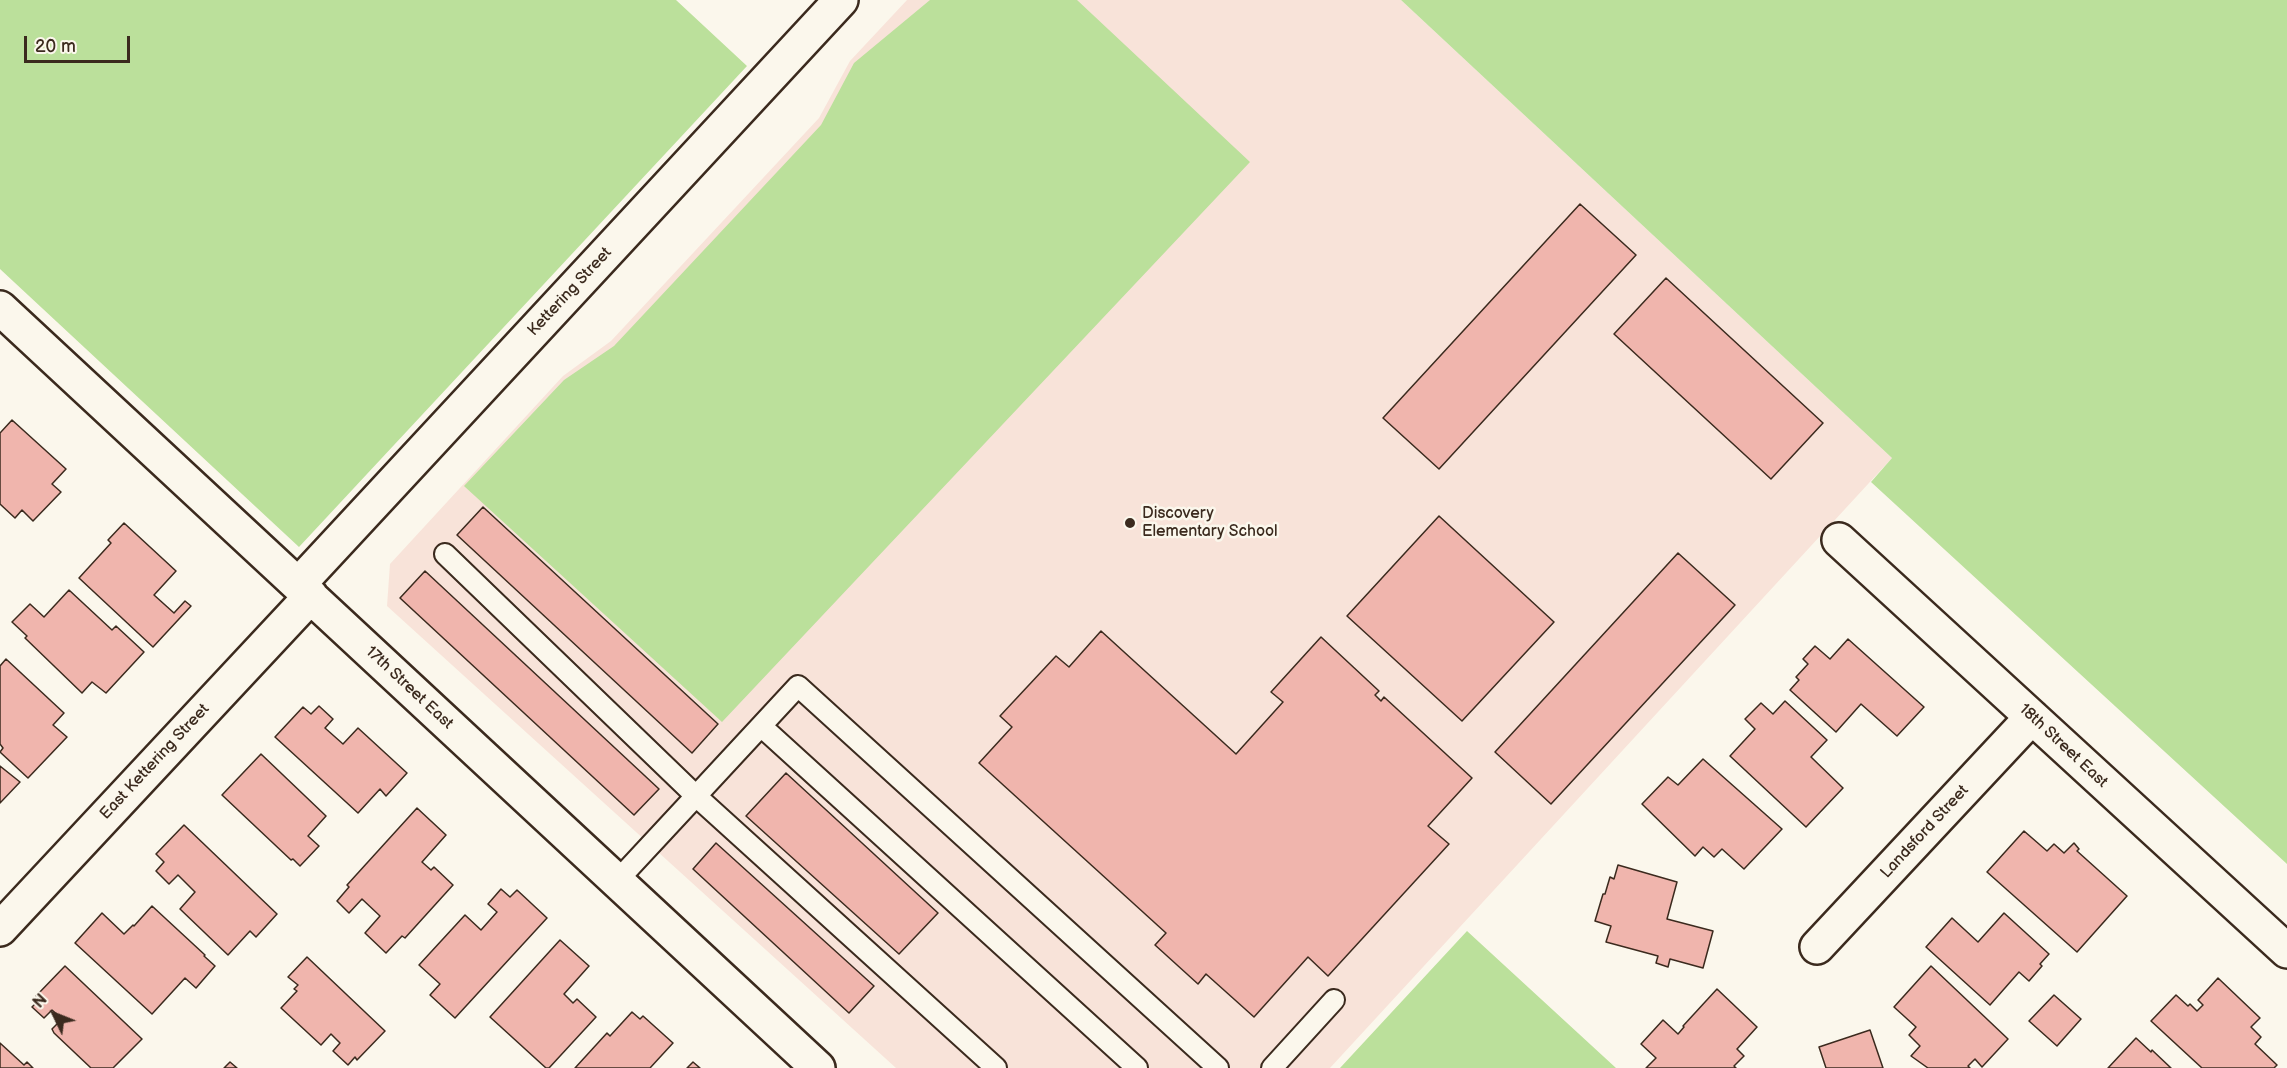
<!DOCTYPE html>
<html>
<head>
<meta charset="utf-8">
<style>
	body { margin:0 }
	#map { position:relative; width:2287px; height:1068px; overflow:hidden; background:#fbf7ec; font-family:"Balsamiq Sans",sans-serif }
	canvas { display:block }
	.north { position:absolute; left:24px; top:984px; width:60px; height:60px; -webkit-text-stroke:4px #fbf7ec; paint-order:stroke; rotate:313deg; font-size:16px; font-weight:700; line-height:24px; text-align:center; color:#3b2a1e }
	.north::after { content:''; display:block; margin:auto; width:21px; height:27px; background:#3b2a1e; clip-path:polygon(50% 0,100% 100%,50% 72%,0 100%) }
	.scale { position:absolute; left:24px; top:36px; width:106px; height:27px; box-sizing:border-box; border:3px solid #3b2a1e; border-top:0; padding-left:8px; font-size:18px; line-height:21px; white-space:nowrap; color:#3b2a1e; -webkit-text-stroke:4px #fbf7ec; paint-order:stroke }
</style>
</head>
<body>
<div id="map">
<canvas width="2287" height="1068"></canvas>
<div class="north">N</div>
<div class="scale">20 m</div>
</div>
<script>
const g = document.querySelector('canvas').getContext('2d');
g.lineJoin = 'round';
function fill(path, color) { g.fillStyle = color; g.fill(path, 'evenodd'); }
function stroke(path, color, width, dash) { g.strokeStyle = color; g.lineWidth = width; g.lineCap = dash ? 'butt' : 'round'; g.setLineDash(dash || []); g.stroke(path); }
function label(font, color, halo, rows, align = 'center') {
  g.font = font + ' "Balsamiq Sans",sans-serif'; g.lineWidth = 5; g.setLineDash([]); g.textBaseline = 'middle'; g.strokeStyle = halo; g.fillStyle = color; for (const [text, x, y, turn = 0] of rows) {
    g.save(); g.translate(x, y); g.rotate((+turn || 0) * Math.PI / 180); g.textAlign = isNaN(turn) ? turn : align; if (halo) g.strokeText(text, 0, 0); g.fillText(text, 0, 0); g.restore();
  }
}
const built = new Path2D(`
	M907 0H1401L1892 458 1330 1068H896L387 606 390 564 563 376 611 341 819 118 850 61Z`);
const green = new Path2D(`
	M0 0H676L747 66 299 547 0 269Z
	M930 0H1077L1250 162 722 722 464 486 564 380 614 346 821 125 854 63Z
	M1401 0H2287V864L1871 482 1892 458Z
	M1467 931 1616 1068H1340Z`);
const building = new Path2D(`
	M1580 204 1636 255 1439 469 1383 418Z
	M1666 278 1823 423 1771 479 1614 334Z
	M12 420 66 469 52 484 61 492 33 521 22 510 15 518 0 504V433Z
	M483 507 718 724 692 753 457 535Z
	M1439 516 1554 622 1462 721 1347 616Z
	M124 523 176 571 154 595 174 613 185 601 191 606 153 647 79 578 111 543 108 540Z
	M1678 553 1735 605 1551 804 1495 752Z
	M425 571 659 789 634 815 400 598Z
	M69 590 112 630 116 626 144 652 106 693 92 682 82 693 25 638 27 636 12 622 30 604 44 617Z
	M1101 631 1236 754 1283 702 1271 692 1321 637 1379 691 1375 695 1381 701 1384 697 1472 778 1428 826 1449 844 1328 976 1308 957 1254 1017 1206 974 1198 984 1155 945 1166 933 979 763 1012 727 1000 716 1056 656 1069 667Z
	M1848 639 1924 707 1897 736 1861 704 1836 732 1790 690 1799 680 1796 677 1808 664 1803 659 1815 646 1830 659Z
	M6 659 64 713 53 725 67 737 28 778 0 752 3 748 0 744V666Z
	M1785 701 1827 740 1811 757 1843 788 1806 827 1730 756 1755 729 1745 719 1761 703 1773 714Z
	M319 706 333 719 325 728 343 744 358 728 407 773 386 796 380 789 358 813 275 737 303 707 311 714Z
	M261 754 326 816 308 836 319 846 300 866 293 859 291 860 222 795Z
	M1703 759 1782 829 1744 869 1722 849 1714 857 1703 847 1695 856 1642 804 1668 777 1678 785Z
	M0 766 20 782 0 803Z
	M786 773 938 913 899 954 746 816Z
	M417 808 446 835 422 862 431 870 434 867 453 885 405 938 402 936 386 953 365 933 380 916 362 899 349 913 337 901 349 887 347 885Z
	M184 825 277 914 256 937 250 931 228 955 180 909 195 892 178 875 169 884 156 871 164 862 156 854Z
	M2024 831 2047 851 2054 844 2064 853 2074 843 2079 849 2077 851 2127 896 2077 952 1987 872Z
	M716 843 874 986 849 1013 693 869Z
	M1618 865 1677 882 1667 919 1713 931 1703 968 1670 959 1668 967 1656 963 1658 956 1606 942 1611 926 1595 921 1603 894H1605L1610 877 1614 879Z
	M501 889 510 897 517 890 547 918 455 1018 430 995 440 984 419 965 465 915 481 930 497 912 488 904Z
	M152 906 205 955 204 956 215 966 196 988 185 978 152 1014 75 943 102 913 124 934 133 925 134 926Z
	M2004 913 2049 954 2040 964 2042 966 2029 981 2019 972 1990 1005 1926 947 1952 918 1978 942Z
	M560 940 589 966 564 994 573 1003 577 999 596 1017 549 1068H546L490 1017Z
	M307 957 385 1031 357 1060 355 1057 348 1065 333 1051 340 1043 331 1034 321 1045 281 1008 297 991 294 989 298 985 288 977Z
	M65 966 142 1039 113 1068H91L54 1033 52 1029 62 1019 52 1010 44 1018 32 1007 40 999 36 996Z
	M1931 966 2008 1039 1982 1067 1975 1059 1968 1066 1970 1068H1928L1911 1056 1920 1046 1909 1035 1916 1027 1894 1007Z
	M2218 978 2260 1018 2251 1027 2261 1037 2255 1044 2277 1065 2274 1068H2202L2151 1021 2176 995 2188 1006 2190 1004 2197 1011 2203 1005 2198 1000Z
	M1717 989 1757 1027 1737 1049 1744 1056 1734 1066 1736 1068H1646L1656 1058 1641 1044 1663 1020 1678 1034 1684 1027 1683 1026Z
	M2054 995 2081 1019 2057 1046 2029 1021Z
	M632 1012 640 1019 643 1016 673 1043 650 1068H575L607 1033 610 1036Z
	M1870 1030 1883 1068H1826L1819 1047Z
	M2136 1038 2151 1052 2152 1050 2171 1068H2108Z
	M0 1043 24 1065 27 1062 33 1068H0Z
	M230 1062 237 1068H224Z
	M693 1062 700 1068H687Z`);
const lane = new Path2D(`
	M445 554 696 796 798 686 1218 1068
	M761 726 1137 1068
	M617 881 696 796 996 1068
	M1272 1068 1334 1000`);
const street = new Path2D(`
	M0 308 818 1068
	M1839 540 2287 951
	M298 585 841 0
	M0 929 311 596
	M1817 947 2032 717`);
const markers = [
	[1130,523,6,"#3b2a1e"]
];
const streetNames = [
	["Kettering Street",570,292,-47],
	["17th Street East",409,688,43],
	["18th Street East",2063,746,43],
	["East Kettering Street",155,762,-47],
	["Landsford Street",1925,832,-47]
];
const poiNames = [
	["Discovery",1142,514],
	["Elementary School",1142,532]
];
fill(built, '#f8e3d9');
fill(green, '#bbe09b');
fill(building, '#f0b5ad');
stroke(building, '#3b2a1e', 1.5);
stroke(lane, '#3b2a1e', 24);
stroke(street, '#3b2a1e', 38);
stroke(lane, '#fbf7ec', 20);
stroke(street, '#fbf7ec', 33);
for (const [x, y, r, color] of markers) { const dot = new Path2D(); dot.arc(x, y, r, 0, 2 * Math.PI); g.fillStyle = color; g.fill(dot); stroke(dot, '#fbf7ec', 2); }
label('16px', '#3b2a1e', '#fbf7ec', streetNames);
label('16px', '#3b2a1e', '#fbf7ec', poiNames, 'left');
</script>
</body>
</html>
